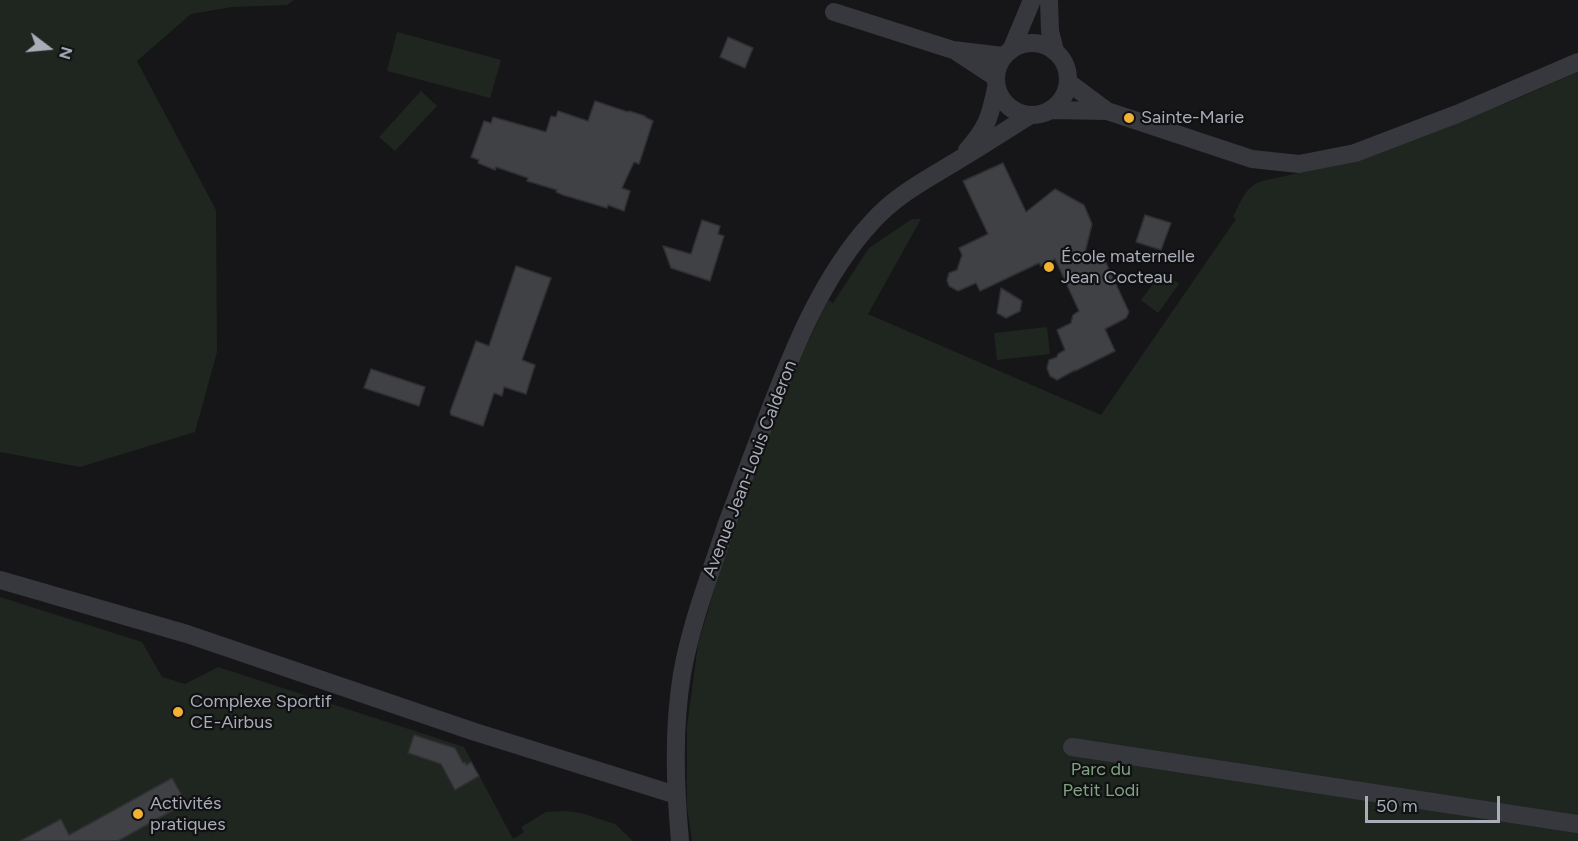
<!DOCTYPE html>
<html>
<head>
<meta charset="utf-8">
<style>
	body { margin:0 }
	#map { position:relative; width:1578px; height:841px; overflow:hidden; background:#161618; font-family:Figtree,sans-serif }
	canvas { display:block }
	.north { position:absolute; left:18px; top:18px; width:60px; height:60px; -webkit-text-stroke:4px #111113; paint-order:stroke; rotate:106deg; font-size:16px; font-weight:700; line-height:24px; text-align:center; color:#a8adb8 }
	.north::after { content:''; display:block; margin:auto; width:21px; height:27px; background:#a8adb8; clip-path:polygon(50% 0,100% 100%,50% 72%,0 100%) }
	.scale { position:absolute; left:1365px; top:796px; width:135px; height:27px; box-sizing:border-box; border:3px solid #a8adb8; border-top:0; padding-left:8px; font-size:18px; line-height:21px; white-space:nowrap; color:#a8adb8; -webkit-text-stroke:4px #111113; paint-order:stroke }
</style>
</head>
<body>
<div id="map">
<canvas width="1578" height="841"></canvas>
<div class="north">N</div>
<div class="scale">50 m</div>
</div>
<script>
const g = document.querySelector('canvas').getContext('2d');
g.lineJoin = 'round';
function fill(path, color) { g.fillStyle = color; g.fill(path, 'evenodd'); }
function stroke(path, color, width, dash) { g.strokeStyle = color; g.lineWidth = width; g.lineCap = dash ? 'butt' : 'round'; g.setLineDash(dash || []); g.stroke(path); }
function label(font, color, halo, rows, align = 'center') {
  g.font = font + ' Figtree,sans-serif'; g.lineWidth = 4.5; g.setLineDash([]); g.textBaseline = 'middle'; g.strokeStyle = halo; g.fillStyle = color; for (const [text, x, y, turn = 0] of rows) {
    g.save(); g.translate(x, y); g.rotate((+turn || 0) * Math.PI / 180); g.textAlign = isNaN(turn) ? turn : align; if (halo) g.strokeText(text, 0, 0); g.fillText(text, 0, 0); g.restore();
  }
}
const green = new Path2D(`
	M0 0H294L287 5 232 7 191 14 137 61 216 210 217 352 195 432 80 467 0 452Z
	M397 32 501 60 490 98 387 71Z
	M1578 72V841H692L687 806V727L698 644 726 550 795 369 828 300 833 303 869 248 912 219H921L868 314 1101 415 1236 219 1233 217C1241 201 1245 187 1262 181L1364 159 1521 97Z
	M421 91 437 106 395 151 379 137Z
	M1162 272 1179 284 1158 313 1141 300Z
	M1047 327 1050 354 997 360 994 333Z
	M0 597 142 642 162 677 185 684 218 667 464 747 513 839 524 832 521 827 546 812 566 811 581 813 615 824 633 841H0Z`);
const building = new Path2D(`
	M728 37 753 48 745 68 720 57Z
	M595 101 628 112 629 111 645 116V117L653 121 639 164 634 162 622 188 630 191 624 211 608 205 607 208 563 195 556 192 557 190 527 181 528 178 496 167 495 170 478 163 479 160 471 157 484 121 491 123 493 117 546 132 551 116 556 117 558 111 588 121Z
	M1003 163 1026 212 1055 189 1084 205 1092 224 1083 261 1101 252 1129 312 1126 318 1105 329 1115 351 1075 371V370L1057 380 1050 376 1047 368 1049 360 1057 357 1058 354 1065 350 1057 330 1071 323 1073 315 1079 311 1055 259 1041 266 1039 263 980 291 976 283 958 291 949 286 947 280 949 273 957 270 962 255 959 248 988 234 963 181Z
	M1145 215 1171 223 1161 250 1136 242Z
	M702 220 720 226 718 234 724 236 710 281 671 268 663 246 691 254Z
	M516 266 551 278 522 360 535 365 526 394 504 387 502 396 494 393 483 426 451 415 450 412 476 341 489 346Z
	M1001 288 1022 301 1020 311 1006 318 997 313Z
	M371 369 425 387 419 406 364 388Z
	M414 735 455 748 463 763 465 762 466 765 471 762 479 776 455 790 441 764 408 753Z
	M172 778 186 803 118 841H20L61 819 69 835Z`);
const minor = new Path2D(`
	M1049 0 1050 31 1055 51
	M834 12 953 50 1003 56
	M996 79a36 36 0 1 1 72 0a36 36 0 1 1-72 0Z
	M1012 48 1032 0
	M957 52 995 77
	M1068 82 1107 111
	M1051 110 1107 111 1252 159 1299 164 1355 153 1457 114 1578 62
	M967 150C987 128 990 117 996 88
	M0 580 187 634 472 731 676 795
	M1072 747 1578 824
	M680 841C675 785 673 729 682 674 691 623 710 575 726 526 739 491 752 456 766 420 792 352 822 276 872 222 897 194 929 178 960 159 984 145 1006 130 1029 116`);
const markers = [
	[1129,118,6,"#f2b134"],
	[1049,267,6,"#f2b134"],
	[178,712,6,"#f2b134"],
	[138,814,6,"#f2b134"]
];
const poiNames = [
	["Sainte-Marie",1141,118],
	["École maternelle",1061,257],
	["Jean Cocteau",1061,278],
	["Complexe Sportif",190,702],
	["CE-Airbus",190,723],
	["Activités",150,804],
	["pratiques",150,825]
];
const streetNames = [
	["Avenue Jean-Louis Calderon",750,469,-69]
];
const parkNames = [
	["Parc du",1101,770],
	["Petit Lodi",1101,791]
];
fill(green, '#1e261f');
fill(building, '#404145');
stroke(building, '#303034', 1.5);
stroke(minor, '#37383d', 18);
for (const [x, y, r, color] of markers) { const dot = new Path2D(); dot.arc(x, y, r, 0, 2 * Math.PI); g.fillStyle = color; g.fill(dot); stroke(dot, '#111113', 2); }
label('18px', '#a8adb8', '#111113', poiNames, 'left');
label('18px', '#a8adb8', '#111113', streetNames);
label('18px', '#7fa381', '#111113', parkNames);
</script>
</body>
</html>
